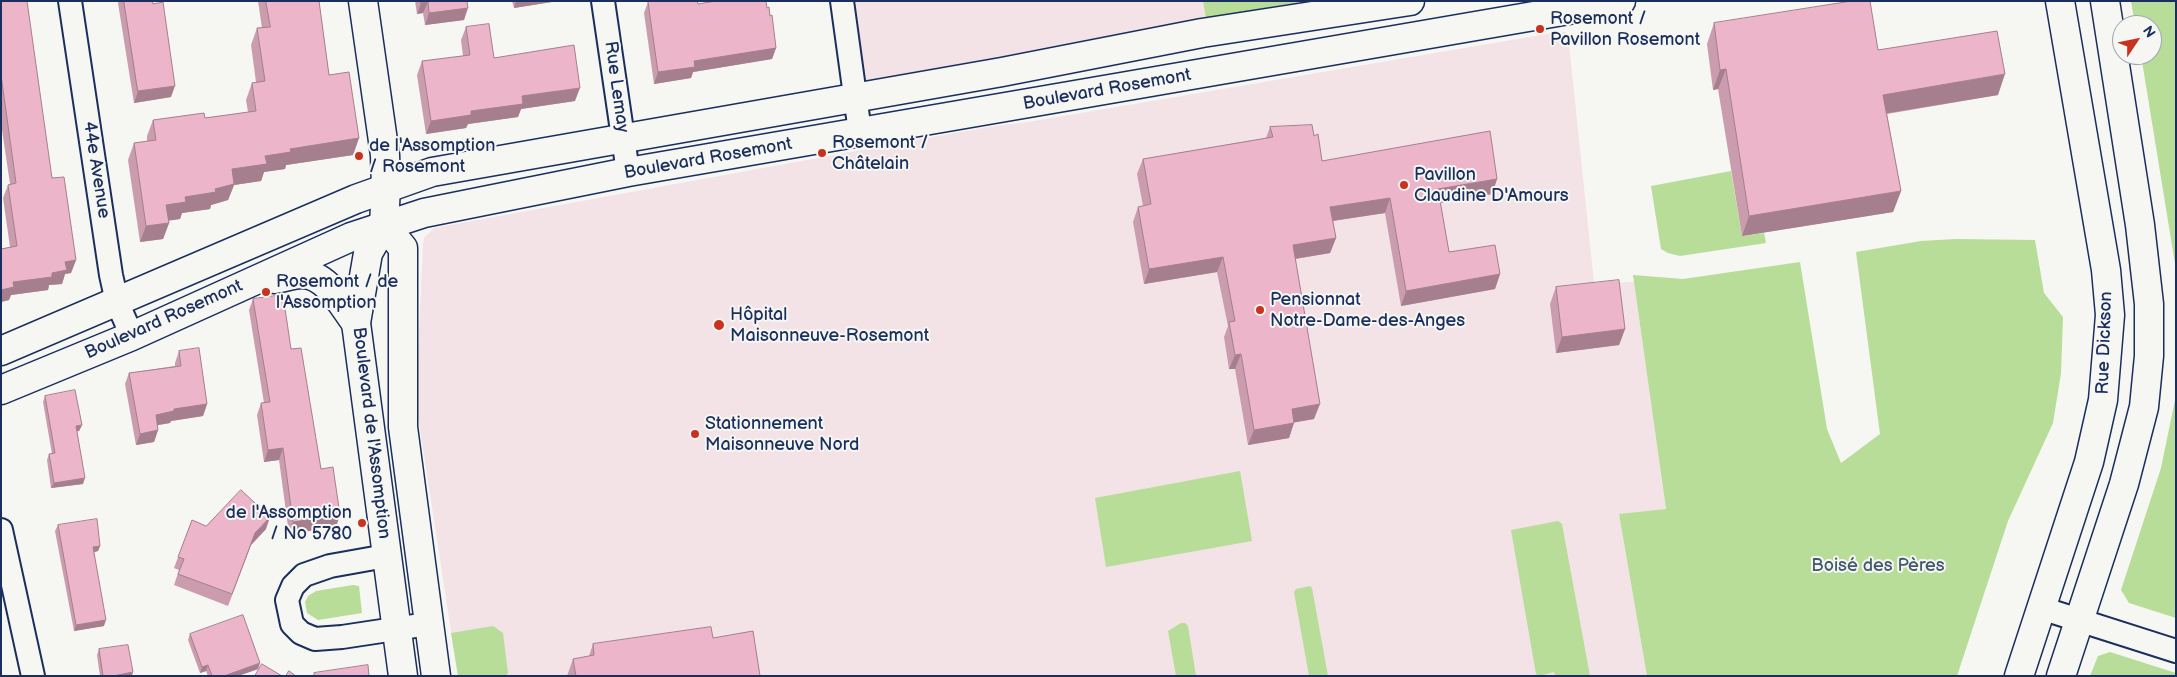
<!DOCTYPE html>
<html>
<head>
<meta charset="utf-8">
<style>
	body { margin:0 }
	#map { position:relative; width:2177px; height:677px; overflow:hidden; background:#f6f6f2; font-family:"Balsamiq Sans",sans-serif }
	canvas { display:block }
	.frame { position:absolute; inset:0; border:2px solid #1b2f5e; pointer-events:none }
	.north { position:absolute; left:2112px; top:15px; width:50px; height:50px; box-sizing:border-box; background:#f6f6f2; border:1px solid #9ea6b7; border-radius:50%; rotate:56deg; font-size:14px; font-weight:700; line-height:20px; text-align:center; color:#1b2f5e }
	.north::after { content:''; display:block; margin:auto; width:18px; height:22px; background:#c8321e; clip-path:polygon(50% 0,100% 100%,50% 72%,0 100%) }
</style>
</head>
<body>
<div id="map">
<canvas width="2177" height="677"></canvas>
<div class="frame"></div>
<div class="north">N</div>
</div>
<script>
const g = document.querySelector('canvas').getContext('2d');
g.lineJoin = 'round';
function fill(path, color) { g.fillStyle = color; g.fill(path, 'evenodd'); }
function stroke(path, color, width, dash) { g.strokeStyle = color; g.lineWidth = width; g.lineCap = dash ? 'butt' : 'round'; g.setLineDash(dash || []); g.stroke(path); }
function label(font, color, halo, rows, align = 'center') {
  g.font = font + ' "Balsamiq Sans",sans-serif'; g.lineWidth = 4; g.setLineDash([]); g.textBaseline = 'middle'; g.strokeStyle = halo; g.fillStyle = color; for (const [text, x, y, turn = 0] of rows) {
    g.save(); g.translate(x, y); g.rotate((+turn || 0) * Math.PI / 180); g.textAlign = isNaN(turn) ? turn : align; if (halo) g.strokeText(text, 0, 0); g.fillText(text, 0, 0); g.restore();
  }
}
const built = new Path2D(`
	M842 1H1375L855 97Z
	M1559 32H1565L1568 35 1594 283 1634 282 1666 510 1619 514 1647 676H458L416 403 423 245 424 238 434 228 988 127 1028 122Z`);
const green = new Path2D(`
	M1203 1H1305L1206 18Z
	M2131 1H2176V270L2141 55H2152V25H2135Z
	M1731 171 1742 236 1764 233 1766 243 1680 256 1668 253 1661 249 1651 186Z
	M1956 239 2035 240 2044 293 2063 317 2061 373 2053 423 2008 521 1957 676H1647L1619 514 1666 509 1633 275 1683 279 1800 262 1827 429 1841 463 1880 434 1856 252 1921 241Z
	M2176 395V618L2129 603 2121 590 2161 468Z
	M1240 471 1252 541 1106 567 1095 498Z
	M1558 521 1562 524 1590 676H1555L1554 672 1539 676 1536 674 1511 530Z
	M353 585 359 586 362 613 318 620 307 613 305 602 308 596 316 591Z
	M1310 586 1312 588 1328 676H1309L1294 592 1296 589Z
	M1181 623H1185L1188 626 1196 676H1176L1168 631Z
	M493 626 503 633 508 673 506 676H458L451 633Z
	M2110 652 2176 673V676H2090L2098 656Z`);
const minor = new Path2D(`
	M70 1 111 275 117 302 132 336
	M603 1 628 172
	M842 1 860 132
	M1 530 33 676
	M386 556 330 566 304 575 293 586 287 600 292 624 301 633 315 639 342 637 428 624
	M2041 608 2176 651`);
const tertiary = new Path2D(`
	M363 1 385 155 386 187 384 225 368 253 356 323 403 676
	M384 225 403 248V427L436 676`);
const secondary = new Path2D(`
	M274 279C283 278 293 274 302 274 327 274 343 306 356 323
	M1 351 356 199 432 172 1002 72 1202 33 1410 1
	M1 390 132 336 351 237 424 213 628 172 1621 1
	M2019 676 2089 462 2103 400 2110 315 2106 270 2060 1
	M2061 676 2124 484 2144 407 2149 356V304L2140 225 2105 1`);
const wall = new Path2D(`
	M1 1 76 260 71 273 65 274 62 284 49 285 48 290 11 295 9 300 1 302V249L10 247 3 198 8 185 10 184 1 123Z
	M119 1H152L171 97 134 103 118 3Z
	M258 1H319L329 75 359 138 353 155 286 165 285 169 264 172 261 181 234 185 228 200 211 205 210 209 182 213 180 219 169 220V223L163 239 140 242 128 160 134 143 147 141V136L153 120 205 118 248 112 246 100 252 83 256 82 251 45 257 28H262Z
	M415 1H467L464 20 425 25 423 13 417 14Z
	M512 1H558L514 8Z
	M648 2 767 8 776 48 772 59 693 72 691 78 654 84 644 13Z
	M1714 23 1878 50 1998 95 1887 114 1901 191 1893 212 1742 236 1718 89 1713 90 1707 44Z
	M466 27 494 58 575 101 521 109 518 117 468 124 466 128 426 134 417 75 422 61 463 56 461 40Z
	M1270 127 1314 136 1322 161 1497 179 1492 194 1440 203 1449 252 1500 274 1495 289 1401 306 1385 213 1333 221 1336 238 1330 253 1295 259 1314 419 1294 422 1289 438 1248 445 1235 369H1229L1224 337 1228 326 1217 272 1144 284 1133 222 1138 207 1143 206 1137 174 1143 159 1266 138Z
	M1556 287 1625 329 1619 345 1556 353 1550 304Z
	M253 299 291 349 336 527 289 534 279 460 264 462 257 415 261 403H264L249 310Z
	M179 351 207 404 203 416 171 421 170 423 158 425V430L154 442 136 445 125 384 129 373 175 366V363Z
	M45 396 82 425 79 431H77L83 484 51 488 47 460 49 454H52L43 402Z
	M192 520 206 526 266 529 251 545 228 606 174 585 179 570 174 568Z
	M58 525 100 546 98 551 94 552 104 626 74 631 55 531Z
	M190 634 258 669 238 676H208L206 671 200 673 188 640Z
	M713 638 760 676H567L573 659 589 656 593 644Z
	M99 649 132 676H100L97 655Z`);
const shadedWall = new Path2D(`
	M516 1H558L514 8Z
	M428 2 423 13 417 14 421 3Z
	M468 8 464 20 425 25 429 13Z
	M776 48 772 59 693 72 691 78 654 84 658 72 694 61Z
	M1726 69 1718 89 1713 90 1720 70Z
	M2005 74 1998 95 1876 115 1883 95Z
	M175 86 171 97 134 103 138 91Z
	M580 88 575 101 521 109 518 117 468 124 466 128 426 134 431 121 471 111 522 96Z
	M359 138 353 155 286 165 285 169 264 172 261 181 234 185 228 200 211 205 210 209 182 213 180 219 160 222 166 205 185 197 215 189 232 169 265 156 290 149Z
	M1497 179 1492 194 1433 204 1438 189Z
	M1901 191 1893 212 1742 236 1749 216Z
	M1390 198 1385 213 1325 222 1330 207Z
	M169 223 163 239 140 242 146 226Z
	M1336 238 1330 253 1288 260 1293 245Z
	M1223 257 1217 272 1144 284 1149 269Z
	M76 260 71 273 65 274 62 284 49 285 48 290 11 295 9 300 1 302V290L13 282 52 273 65 262Z
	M1500 274 1495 289 1401 306 1406 291Z
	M1625 329 1619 345 1556 353 1562 337Z
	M1241 354 1235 369H1229L1235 355Z
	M207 404 203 416 171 421 170 423 152 426 156 415 174 409Z
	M1320 404 1314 419 1286 424 1292 409Z
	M1294 423 1289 438 1248 445 1254 430Z
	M82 425 79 431 74 432 76 426Z
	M158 430 154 442 136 445 140 434Z
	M283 448 279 460 264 462 268 450Z
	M85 478 83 484 51 488 54 483Z
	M340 515 336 527 289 534 293 522Z
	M270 517 266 529 251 545 228 606 255 533Z
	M100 546 98 551 91 553 93 547Z
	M106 620 104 626 74 631 76 625Z
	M260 663 258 669 238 676H224Z
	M208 665 206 671 200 673 202 667Z
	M133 672 132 676H113Z`);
const building = new Path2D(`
	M1 1H27L52 178 64 177 76 260 65 262 67 270 52 273V277L13 282 14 287 1 290V249L17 246 8 185 16 183 1 75Z
	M124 1H152L153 4 163 2 175 86 138 91Z
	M266 1H319L329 75 349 72 359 138 290 149 291 152 265 156 267 164 232 169 234 184 215 189 216 192 185 197 186 202 166 205 169 223 146 226 134 143 156 140 153 120 204 113 205 118 256 111 252 83 265 81 257 28 270 27Z
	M421 1H467L468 8 429 13 428 2 421 3Z
	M651 1H697L698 4 716 1H766L767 8 769 7 770 16 772 15 776 48 694 61 695 67 658 72 648 2Z
	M1852 1H1870L1878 50 1997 31 2005 74 1883 95 1901 191 1749 216 1726 69 1720 70 1714 23Z
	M489 24 494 58 574 45 580 88 522 96 523 104 471 111V115L431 121 422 61 470 55 466 27Z
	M1312 125 1314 136 1318 134 1322 161 1490 131 1497 179 1438 189 1449 252 1495 245 1500 274 1406 291 1390 198 1330 207 1336 238 1293 245 1320 404 1292 409 1294 423 1254 430 1241 354 1235 355 1229 322 1235 321 1223 257 1149 269 1138 207 1151 204 1143 159 1273 137 1270 127Z
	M1619 280 1625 329 1562 337 1556 287Z
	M283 295 291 349 301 348 321 469 333 467 340 515 293 522 283 448 268 450 261 403 270 402 253 299Z
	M199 348 207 404 174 409V411L156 415 158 430 140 434 129 373 181 366 179 351Z
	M75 390 82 425 76 426 85 478 54 483 49 454 55 453 45 396Z
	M241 490 270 517 255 533 232 594 178 574 184 559 178 557 192 520 206 526Z
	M97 519 100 546 93 547 106 620 76 625 58 525Z
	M243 615 260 663 224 676H212L208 665 202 667 190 634Z
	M711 627 713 638 753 631 760 676H576L573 659 594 655 593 644Z
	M128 645 133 672 113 676H103L99 649Z
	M262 664 282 676H255Z
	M368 665 369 676H314V673Z
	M289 671 296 676H286Z`);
const markers = [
	[1540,29,5,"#c8321e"],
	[822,153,5,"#c8321e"],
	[359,156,5,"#c8321e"],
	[1404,185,5,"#c8321e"],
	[266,292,5,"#c8321e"],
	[1260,310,5,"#c8321e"],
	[719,325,6,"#c8321e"],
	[695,434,5,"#c8321e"],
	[362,523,5,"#c8321e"]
];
const poiNames = [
	["Rosemont /",1550,19],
	["Pavillon Rosemont",1550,40],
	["Rosemont /",832,143],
	["Châtelain",832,164],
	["de l'Assomption",369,146],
	["/ Rosemont",369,167],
	["Pavillon",1414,175],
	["Claudine D'Amours",1414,196],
	["Rosemont / de",276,282],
	["l'Assomption",276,303],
	["Pensionnat",1270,300],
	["Notre-Dame-des-Anges",1270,321],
	["Hôpital",730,315],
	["Maisonneuve-Rosemont",730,336],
	["Stationnement",705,424],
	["Maisonneuve Nord",705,445],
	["de l'Assomption",352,513,"right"],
	["/ No 5780",352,534,"right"]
];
const streetNames = [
	["Rue Lemay",616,87,82],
	["Boulevard Rosemont",1107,90,-10],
	["Boulevard Rosemont",708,159,-10],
	["44e Avenue",96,170,81],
	["Boulevard Rosemont",164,320,-24],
	["Rue Dickson",2105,343,-88],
	["Boulevard de l'Assomption",371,433,83]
];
const parkNames = [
	["Boisé des Pères",1878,566]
];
fill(built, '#f3e2e6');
fill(green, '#b7dd99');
stroke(minor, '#1b2f5e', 26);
stroke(tertiary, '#1b2f5e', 31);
stroke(secondary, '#1b2f5e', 31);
stroke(minor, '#f6f6f2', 22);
stroke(tertiary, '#f6f6f2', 28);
stroke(secondary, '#f6f6f2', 28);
fill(wall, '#cb9cae');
fill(shadedWall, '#a57f8d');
fill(building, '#ecb5ca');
stroke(building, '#a57f8d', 1);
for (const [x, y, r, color] of markers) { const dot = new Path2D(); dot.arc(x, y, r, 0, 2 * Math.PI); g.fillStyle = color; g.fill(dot); stroke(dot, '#f6f6f2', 2); }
label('18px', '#1b2f5e', '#f6f6f2', poiNames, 'left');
label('18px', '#1b2f5e', '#f6f6f2', streetNames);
label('18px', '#425a6d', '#f6f6f2', parkNames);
</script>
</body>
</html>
